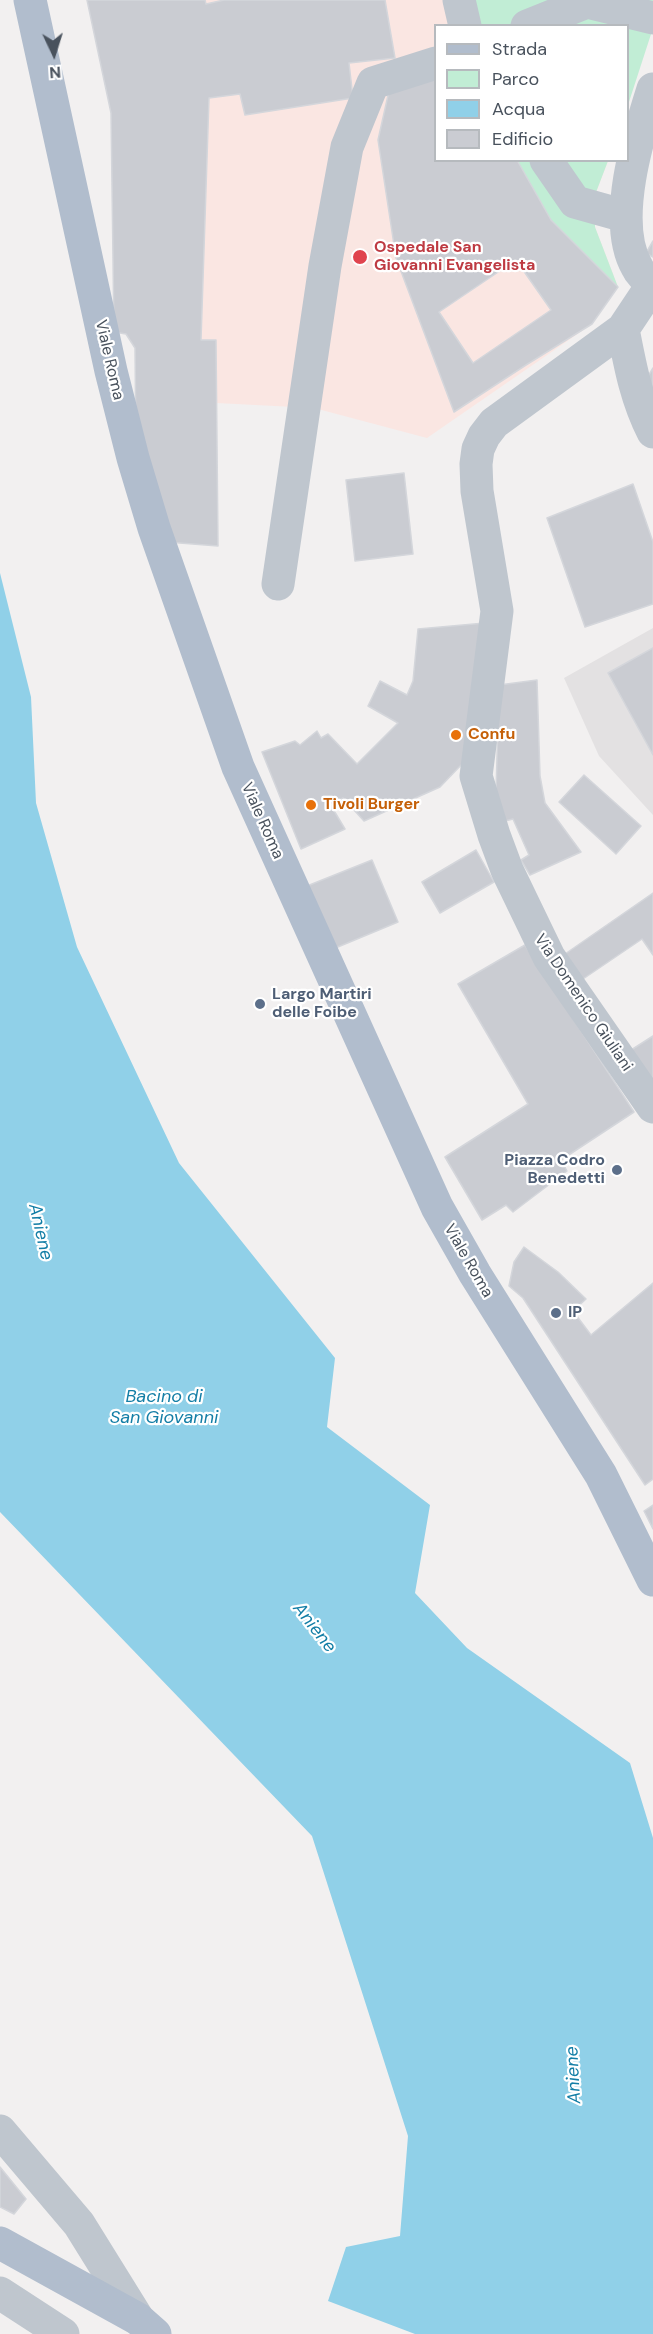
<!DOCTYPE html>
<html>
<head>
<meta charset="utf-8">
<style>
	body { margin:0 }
	#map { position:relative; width:653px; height:2334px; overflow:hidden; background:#f2f0f0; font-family:"DM Sans",sans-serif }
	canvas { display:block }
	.legend { position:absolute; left:434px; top:24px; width:195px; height:138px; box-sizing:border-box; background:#fff; border:2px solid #b6babe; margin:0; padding:8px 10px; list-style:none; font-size:18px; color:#49525d }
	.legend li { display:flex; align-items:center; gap:12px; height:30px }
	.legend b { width:30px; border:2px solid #b6babe }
	.north { position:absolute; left:24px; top:24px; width:60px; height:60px; -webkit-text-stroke:4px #fff; paint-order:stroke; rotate:176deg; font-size:16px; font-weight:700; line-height:24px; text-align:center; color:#49525d }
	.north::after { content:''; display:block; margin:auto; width:21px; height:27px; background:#49525d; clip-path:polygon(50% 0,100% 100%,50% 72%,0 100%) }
</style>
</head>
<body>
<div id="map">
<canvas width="653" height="2334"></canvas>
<ul class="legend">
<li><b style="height:8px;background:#b1bdcd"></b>Strada</li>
<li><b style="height:16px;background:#c1edd5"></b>Parco</li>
<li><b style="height:16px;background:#90d0e8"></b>Acqua</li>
<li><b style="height:16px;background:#caccd2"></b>Edificio</li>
</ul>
<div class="north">N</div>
</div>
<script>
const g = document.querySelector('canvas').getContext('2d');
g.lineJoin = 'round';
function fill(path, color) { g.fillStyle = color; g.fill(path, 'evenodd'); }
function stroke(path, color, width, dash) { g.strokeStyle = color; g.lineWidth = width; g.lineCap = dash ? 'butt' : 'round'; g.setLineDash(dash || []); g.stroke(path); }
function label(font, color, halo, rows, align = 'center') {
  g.font = font + ' "DM Sans",sans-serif'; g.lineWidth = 4.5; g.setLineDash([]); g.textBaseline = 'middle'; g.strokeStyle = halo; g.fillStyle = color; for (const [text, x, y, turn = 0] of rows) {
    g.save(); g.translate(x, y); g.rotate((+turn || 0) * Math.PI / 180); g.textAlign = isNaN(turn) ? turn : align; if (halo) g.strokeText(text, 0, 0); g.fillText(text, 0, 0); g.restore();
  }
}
const education = new Path2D(`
	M653 628V815L599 756 564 678Z`);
const medical = new Path2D(`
	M87 0H653L628 105V26H436V160L608 161 595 195V227L618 287 592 324 427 438 314 408 216 403 218 546 167 542 136 447 135 348 126 334 114 332 111 113Z`);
const green = new Path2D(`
	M471 0H653V28L628 105V26H469Z
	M517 161H608L595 195V227L618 287 551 220Z`);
const water = new Path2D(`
	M0 573 31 697 36 803 77 947 179 1163 335 1358 327 1427 430 1505 415 1593 467 1648 630 1763 653 1838V2334H415L328 2301 346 2247 400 2236 408 2136 312 1836 0 1512Z`);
const building = new Path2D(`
	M87 0H205L206 4 224 0H385L395 58 349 63 353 98 245 115 240 94 209 98 201 340H216L218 546 167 542 136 447 135 348 126 334 114 332 111 113Z
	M436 79V160H517L551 220 618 287 592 324 526 365 454 412 396 258 378 140 389 91ZM516 260 551 310 473 363 439 312Z
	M653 241V257L646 253Z
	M653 368V391L642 386Z
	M404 473 413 554 355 561 346 480Z
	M633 484 653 542V604L585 627 547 518Z
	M485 623 465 761 440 787 364 821 343 798 330 804 345 829 301 849 262 752 295 741 300 745 317 731 321 738 328 734 357 764 398 723 368 706 380 681 407 695 413 681 418 629Z
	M653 648V755L608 673Z
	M537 680 540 776 545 803 581 852 530 875 521 860 529 855 513 819 505 821 496 793 499 685Z
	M584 775 641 826 616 854 559 802Z
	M476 850 494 882 440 913 422 882Z
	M372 860 398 922 333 949 307 886Z
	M653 893V955L642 939 583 979 565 954Z
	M525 945 634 1112 561 1160 567 1171 513 1212 506 1205 482 1220 445 1157 528 1104 458 984Z
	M653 1036V1086L628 1052Z
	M524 1247 558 1272 586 1299 573 1311 591 1335 653 1283V1479L645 1485 523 1298 509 1286 514 1262Z
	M653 1505V1529L644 1511Z
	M0 2167 26 2199 14 2214 0 2207Z`);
const minor = new Path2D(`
	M459 0 465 26
	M527 26 587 2 653 18
	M653 89C638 136 611 222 637 267 640 274 647 279 653 284
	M546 160 575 202 625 216
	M653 284 623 329C630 365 636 399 653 432
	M623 329 494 423 484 436 478 449 476 464 477 491 497 611 476 776 494 835 507 870 549 957 653 1107
	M278 584 325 266 347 147 373 83 436 63
	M0 2131 79 2224 138 2319
	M0 2293 63 2334`);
const major = new Path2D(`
	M30 0 111 371 133 458 154 528 238 767 437 1207 475 1274 601 1475 653 1580
	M0 2243 138 2319 155 2334`);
const markers = [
	[360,257,8,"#e0444e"],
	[456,735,6,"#e8710a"],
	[311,805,6,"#e8710a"],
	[260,1004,6,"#5c6f8a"],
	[617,1170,6,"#5c6f8a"],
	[556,1313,6,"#5c6f8a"]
];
const healthNames = [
	["Ospedale San",374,248],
	["Giovanni Evangelista",374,266]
];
const streetNames = [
	["Viale Roma",109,360,77],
	["Viale Roma",262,821,66],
	["Via Domenico Giuliani",583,1003,56],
	["Viale Roma",468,1261,60]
];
const foodNames = [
	["Confu",468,735],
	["Tivoli Burger",323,805]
];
const serviceNames = [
	["Largo Martiri",272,995],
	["delle Foibe",272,1013],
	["Piazza Codro",605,1161,"right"],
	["Benedetti",605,1179,"right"],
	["IP",568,1313]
];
const waterNames = [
	["Aniene",40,1232,77],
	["Bacino di",164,1397],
	["San Giovanni",164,1418],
	["Aniene",314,1628,52],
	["Aniene",574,2075,-93]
];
fill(education, '#e3e1e2');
fill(medical, '#fae6e2');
fill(green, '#c1edd5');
fill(water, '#90d0e8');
fill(building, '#caccd2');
stroke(building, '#d4d6db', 1.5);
stroke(minor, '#bfc6ce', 33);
stroke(major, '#b1bdcd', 33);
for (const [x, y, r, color] of markers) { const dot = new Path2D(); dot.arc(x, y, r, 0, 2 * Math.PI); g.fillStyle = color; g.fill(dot); stroke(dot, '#fff', 2); }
label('bold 16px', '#be3a42', '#fff', healthNames, 'left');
label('16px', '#49525d', '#fff', streetNames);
label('bold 16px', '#c56008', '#fff', foodNames, 'left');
label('bold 16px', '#4e5e75', '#fff', serviceNames, 'left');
label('italic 18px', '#137ea6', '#fff', waterNames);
</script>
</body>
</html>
